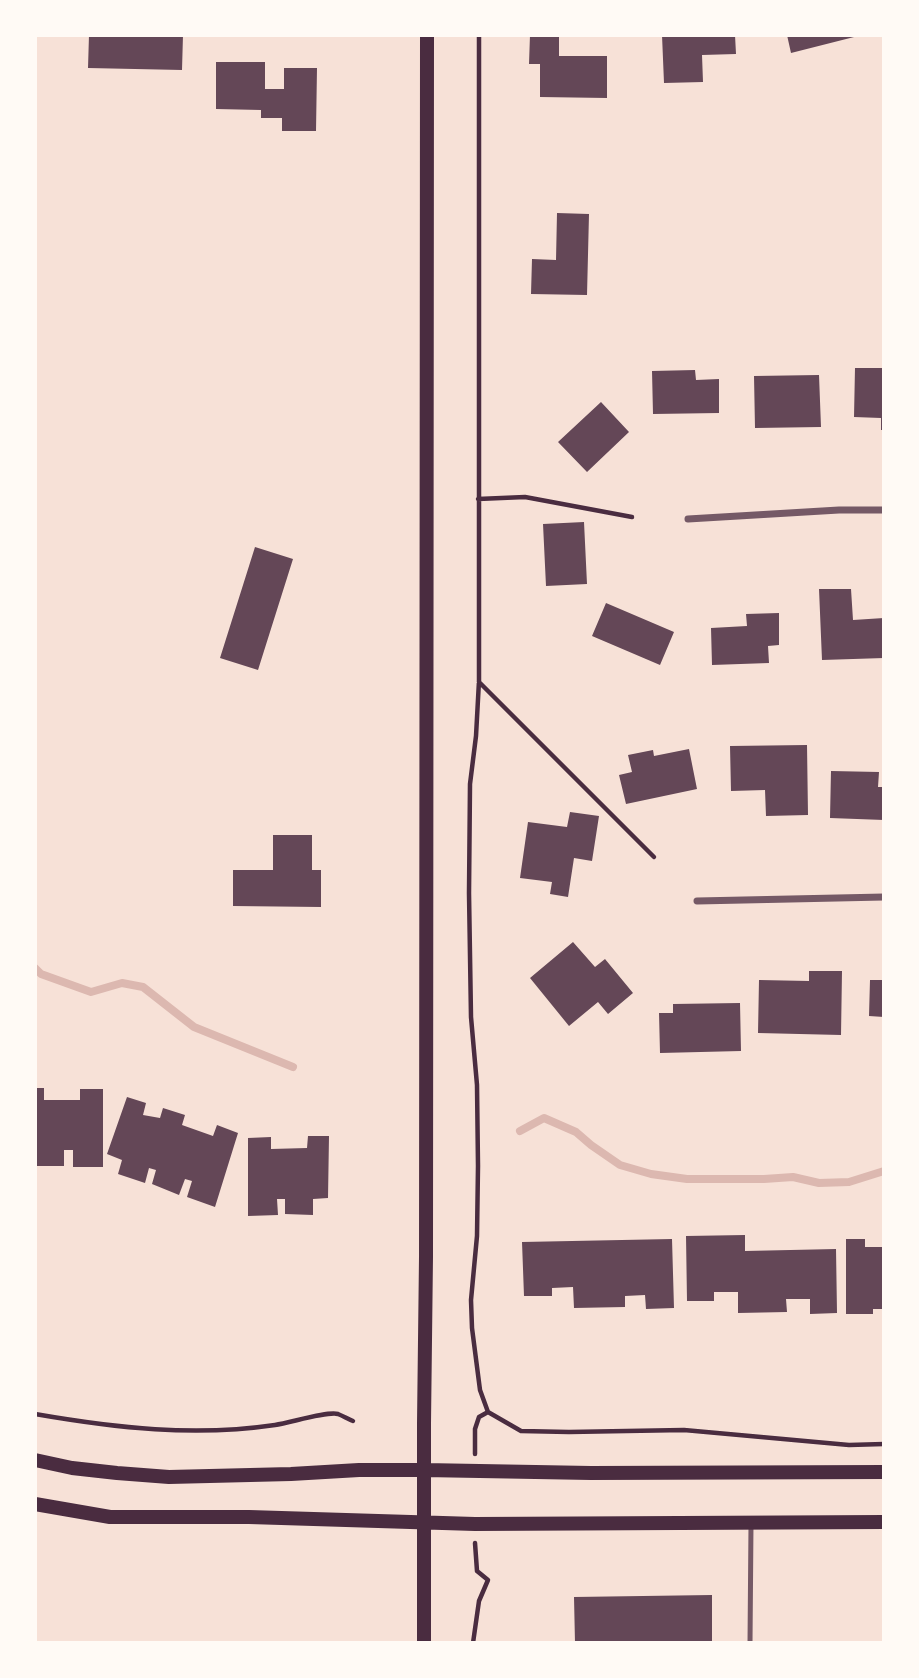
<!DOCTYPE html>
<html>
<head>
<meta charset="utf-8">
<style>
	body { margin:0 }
	#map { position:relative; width:919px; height:1678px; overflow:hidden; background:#f7e1d7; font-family:"DejaVu Sans",sans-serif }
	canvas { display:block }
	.frame { position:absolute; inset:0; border:37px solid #fffaf5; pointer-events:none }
</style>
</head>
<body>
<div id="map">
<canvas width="919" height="1678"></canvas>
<div class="frame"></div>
</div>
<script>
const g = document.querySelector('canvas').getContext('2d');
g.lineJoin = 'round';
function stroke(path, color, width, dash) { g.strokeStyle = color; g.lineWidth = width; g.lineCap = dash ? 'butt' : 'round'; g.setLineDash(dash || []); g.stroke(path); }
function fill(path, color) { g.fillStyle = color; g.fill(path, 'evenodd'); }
const stream = new Path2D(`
	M35 968 41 974 91 992 122 983 143 987 194 1027 293 1067
	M520 1131 544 1118 576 1132 591 1145 620 1165 651 1174 687 1179H764L793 1177 819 1183 849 1182 884 1171`);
const building = new Path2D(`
	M89 35H183L182 70 88 68Z
	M530 35H559V56H607V98L540 97V64H529Z
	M662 35H735L736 54 702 55 703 82 664 83Z
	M787 35H858V36L791 53Z
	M216 62H265V89H284V68H317L316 131H282V118H261V110L216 109Z
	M557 213 589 214 587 295 531 294 532 259 556 260Z
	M855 368H884V430H881V418L854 417Z
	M695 370 696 380 719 379V413L653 414 652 371Z
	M819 375 821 427 755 428 754 376Z
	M601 402 629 432 587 472 558 442Z
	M584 522 587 584 546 586 543 524Z
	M255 547 293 559 258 670 220 658Z
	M819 589H851L853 620 884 618V658L822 660Z
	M606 603 674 632 660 665 592 636Z
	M779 613V645L768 646 769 663 712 665 711 628 747 626 746 614Z
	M807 745 808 815 766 816 765 790 731 791 730 746Z
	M689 749 697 789 626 804 619 775 632 772 628 755 653 750 654 756Z
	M831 771 879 772 878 787H884V820L830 818Z
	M570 812 599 816 592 861 574 858 568 897 550 894 552 882 520 878 528 822 567 827Z
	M273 835H312V870H321V907L233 906V870H273Z
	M573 942 595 967 605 959 633 993 608 1014 598 1002 569 1026 530 978Z
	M809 971H842L841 1035 758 1033 759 980 809 981Z
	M870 980H884V1017L869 1016Z
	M740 1003 741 1051 660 1053 659 1013H673V1004Z
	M35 1088H44V1100H80V1089H103V1167H73V1150H64V1166H37V1150H35Z
	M127 1097 146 1103 143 1115 160 1118 163 1108 185 1115 182 1125 213 1136 217 1125 238 1133 215 1207 187 1197 192 1181 185 1179 179 1195 152 1184 156 1170 149 1168 145 1183 118 1174 122 1160 107 1154Z
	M308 1136H329L328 1198 313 1199V1215L285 1214V1199H277L278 1215 248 1216V1138L271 1137V1149L307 1148Z
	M745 1235V1251L836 1249 837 1313 810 1314V1299H786L787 1312 738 1313V1292H714V1301H687L686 1236Z
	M672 1239 674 1308 646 1309 645 1295 625 1296V1307L574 1308 573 1287 552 1288V1296H524L522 1242Z
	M846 1239H865V1247H884V1309H873V1314H846Z
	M712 1595V1643H575L574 1597Z`);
const path = new Path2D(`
	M479 35V681L476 736 470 784 469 893 471 1017 477 1085 478 1166 477 1236 471 1300 472 1328 480 1390 488 1412 521 1431 569 1432 684 1430 849 1445 884 1444
	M478 499 525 497 632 517
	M479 682 654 857
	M35 1414C116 1428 194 1437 275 1425 290 1423 327 1411 338 1414 343 1416 348 1419 353 1421
	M475 1454V1429L479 1417 488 1412
	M473 1643 479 1601 488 1580 477 1571 475 1543`);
const service = new Path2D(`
	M750 1643 751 1524`);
const minor = new Path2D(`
	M688 519 839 510H884
	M697 901 884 897`);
const secondary = new Path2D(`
	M35 1460 72 1468 117 1473 169 1477 291 1474 359 1470H424L591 1473 884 1472
	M35 1504 110 1517H249L475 1524 884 1522
	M424 1643V1423L426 1257 427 35`);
stroke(stream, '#dcb8b0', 8);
fill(building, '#644757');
stroke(path, '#4a2c40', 4.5);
stroke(service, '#755966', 5);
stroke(minor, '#755966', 7);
stroke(secondary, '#4a2c40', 14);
</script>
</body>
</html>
